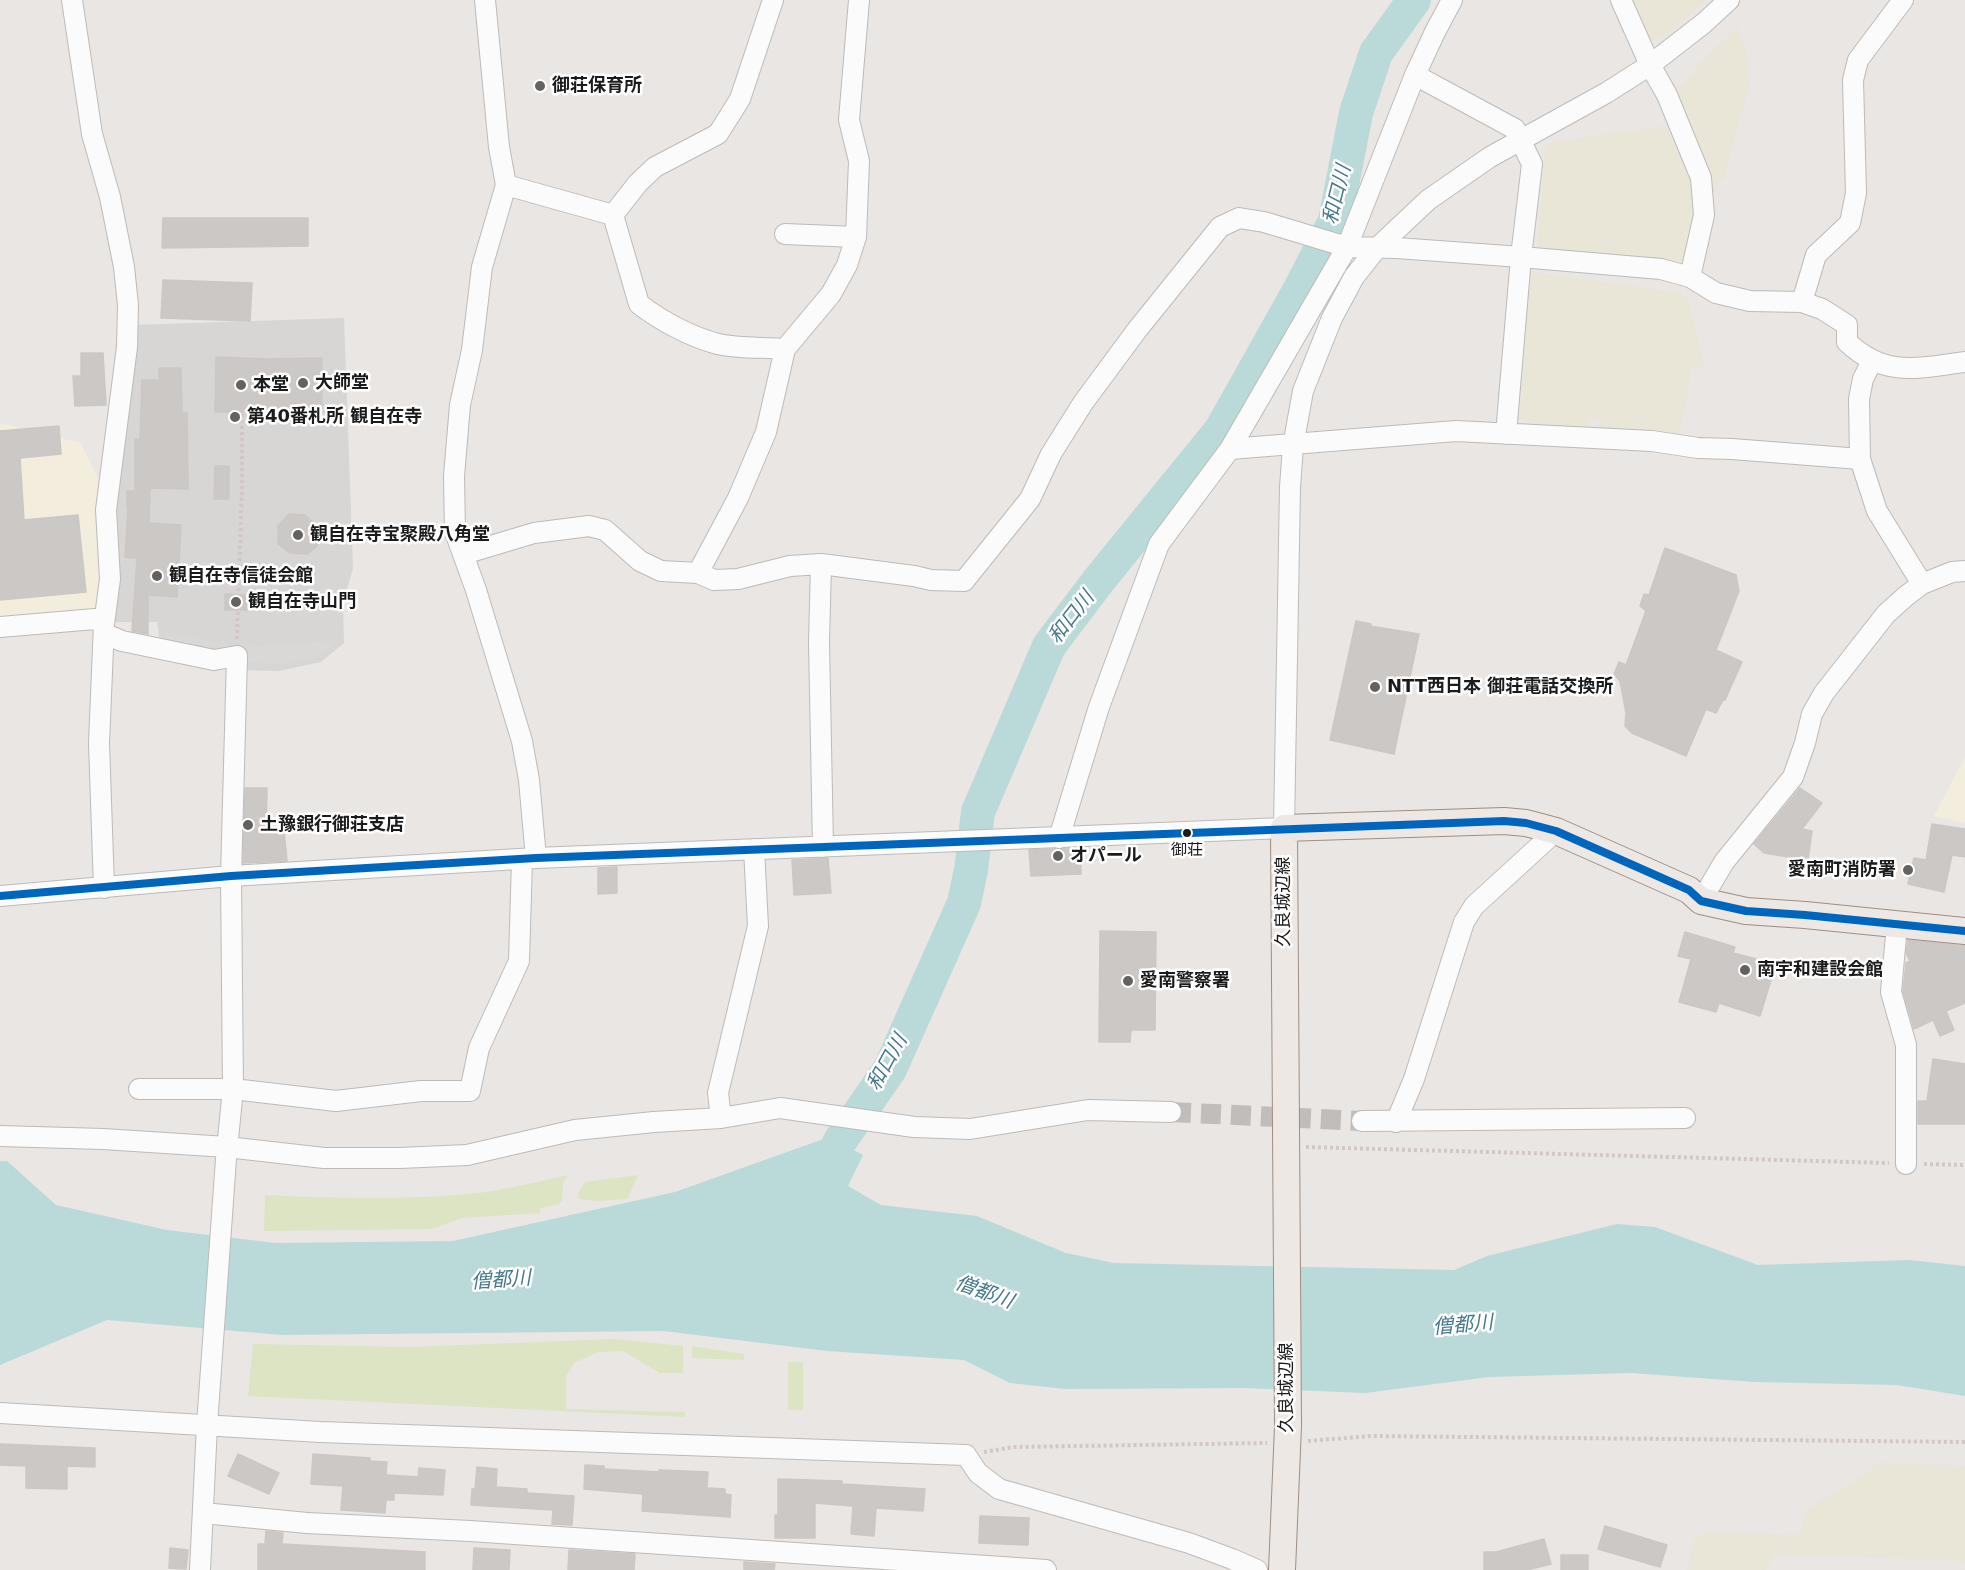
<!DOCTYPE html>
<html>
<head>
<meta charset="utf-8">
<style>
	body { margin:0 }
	canvas { display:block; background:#e9e6e3 }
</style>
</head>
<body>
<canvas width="1965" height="1570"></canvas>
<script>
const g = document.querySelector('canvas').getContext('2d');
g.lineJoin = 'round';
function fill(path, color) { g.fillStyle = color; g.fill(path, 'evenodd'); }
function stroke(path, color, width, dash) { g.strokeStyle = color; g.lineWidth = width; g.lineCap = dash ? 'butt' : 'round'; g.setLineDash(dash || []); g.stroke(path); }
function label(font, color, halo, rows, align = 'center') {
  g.font = font + ' "DejaVu Sans","Noto Sans JP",sans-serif'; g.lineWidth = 5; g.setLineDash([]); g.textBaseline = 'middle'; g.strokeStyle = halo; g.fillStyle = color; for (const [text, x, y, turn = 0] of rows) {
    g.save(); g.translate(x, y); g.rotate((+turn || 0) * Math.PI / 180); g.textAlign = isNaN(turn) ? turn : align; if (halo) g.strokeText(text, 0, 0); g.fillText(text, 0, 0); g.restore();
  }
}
const education = new Path2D(`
	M0 423 81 443 100 482 99 606 92 613 0 616Z
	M1965 757V823L1934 816Z`);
const religious = new Path2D(`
	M344 318 353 568 343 604 344 643 321 662 279 671 240 670 160 642 157 622H111L114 508 132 325Z`);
const farmland = new Path2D(`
	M1631 0H1707L1661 39 1648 40Z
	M1737 27 1747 54 1749 86 1724 176 1714 193 1711 179 1691 133 1672 97 1703 60Z
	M1666 126 1690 177 1694 196V221L1684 261 1628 263 1537 253 1545 148 1553 142Z
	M1533 272 1680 293 1689 302 1706 369 1691 368 1687 403 1678 433 1599 428V419L1589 418 1588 427 1529 423V420L1519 419 1530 277Z
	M1877 1463 1965 1466V1561L1775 1554 1766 1570H1687L1694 1539 1706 1532 1799 1535 1807 1509 1870 1472Z`);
const grass = new Path2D(`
	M569 1175 563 1182 562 1201 556 1205 540 1208V1213L462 1218 432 1229 264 1231 265 1195C329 1198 392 1200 455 1195 494 1193 531 1183 569 1175Z
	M638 1175 627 1199 598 1201 579 1199 578 1193 585 1182Z
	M614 1339 683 1346V1373H660L623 1351 598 1352 574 1363 566 1376V1409L685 1412V1417L248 1396 253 1344 411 1347Z
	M692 1346 744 1354V1360L692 1358Z
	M788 1362H803V1410H788Z`);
const parking = new Path2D(`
	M166 632 230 645V651L214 655 165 641Z
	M338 640 322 657 286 664 248 662V647Z`);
const water = new Path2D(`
	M829 1137 863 1155 848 1186 881 1205 977 1216 1066 1253 1114 1263 1454 1270 1487 1256 1617 1224 1655 1227 1758 1265 1909 1260 1965 1266V1396L1897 1385 1754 1382 1631 1373 1489 1377 1365 1393 1244 1388 1066 1389 1010 1383 964 1360 827 1351 664 1331 282 1335 107 1320 0 1365V1161H7L56 1205 167 1230 276 1243 453 1241 675 1192Z`);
const river = new Path2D(`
	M819 1185 840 1141 890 1069 964 903 971 870 978 812 1049 646 1099 580 1221 430 1300 289 1335 221 1356 113 1376 53 1414 0`);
const building = new Path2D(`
	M163 218H308V246L162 248Z
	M163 280 252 283 250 321 161 318Z
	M81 353H103L106 405 75 406 73 376H81Z
	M216 357 267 359 322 358V408H266V412H215Z
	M159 368H181L182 413H187L188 489 150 488 149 523 181 525 177 597 148 595V634L132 631 137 558 125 557 128 507H127V491H135V439H140L142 380H159Z
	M59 426 61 454 20 458 24 520 78 515 86 592 0 600V431Z
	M215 466H229V499H214Z
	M289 514 305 515 318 527 317 546 308 554 290 553 278 544V526Z
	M1665 548 1736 575 1739 591 1716 650 1742 662 1725 700H1723L1716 713 1706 709 1686 756 1632 733 1625 726 1626 713 1620 681 1614 674 1619 662 1626 665 1646 611 1640 606 1644 594 1649 595Z
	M225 594 248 595V610H225Z
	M1356 621 1371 624 1370 626 1419 634 1394 754 1330 740Z
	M245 788H267L266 832 284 831 287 861 243 863Z
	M1800 788 1822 803 1802 829 1812 831 1808 860 1764 853 1754 844Z
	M1932 824 1965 829V857L1952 855 1944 892 1908 884 1914 858 1926 860Z
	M1080 848 1081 874 1031 876 1029 850Z
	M828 858 831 893 794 895 792 860Z
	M617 867V893L598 894V868Z
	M1100 931 1156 932 1155 1030H1131L1130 1042H1099Z
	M1685 932 1735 947 1733 953 1776 964 1760 1016 1719 1003 1716 1012 1679 1002 1691 959 1678 956Z
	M1908 940 1965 946V1003L1946 1011 1954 1030 1940 1036 1933 1020 1914 1029 1903 991 1906 963 1910 961 1906 953Z
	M1933 1059 1965 1064V1124H1918V1101H1927Z
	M0 1444 95 1448V1467L67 1466V1489L26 1488V1466L0 1465Z
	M238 1454 279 1473 269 1494 228 1476Z
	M313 1454 370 1458V1461L387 1462 386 1475 418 1477 419 1468 445 1470 443 1495 394 1493V1500H386L385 1513 341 1510 343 1486 311 1484Z
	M585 1465 604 1466V1469L659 1472V1470L708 1472 707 1488 725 1489V1494L731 1495 730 1517 642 1511 643 1494 584 1489Z
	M477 1467 497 1469 496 1487 527 1489V1493L574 1496 572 1525 552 1524 553 1510 471 1505 472 1489H475Z
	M778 1479 842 1481V1484L925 1489 923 1511 876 1508 874 1536 851 1534 853 1506 815 1503V1538H775V1515H778Z
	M980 1516 1029 1518 1028 1545 979 1543Z
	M1605 1526 1667 1545 1660 1567 1598 1549Z
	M266 1531 283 1533 282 1544 425 1552V1570H258V1544H265Z
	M1544 1539 1551 1564 1527 1570H1484V1552H1496Z
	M170 1548 188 1550 186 1569 169 1568Z
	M474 1548 510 1550 509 1570H473Z
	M569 1550 635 1554 634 1570H568Z
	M1561 1555H1588V1570H1561Z
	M744 1562 775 1564 774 1570H744Z`);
const minorTunnel = new Path2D(`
	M1171 1112 1362 1121`);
const path = new Path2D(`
	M237 639 242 485V412
	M1306 1147 1889 1163
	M1924 1164 1965 1165
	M1308 1441 1371 1436 1965 1442
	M984 1452 1014 1447 1267 1443`);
const minor = new Path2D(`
	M72 0 92 134 110 197 124 267 128 305 127 347 106 510 110 579 104 624 99 743 104 888
	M485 0 499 147 506 185 482 267 472 350 460 405 454 476 455 532 476 590 522 741 529 780 536 858
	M1621 0 1650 65 1667 95 1701 178 1704 215 1690 277
	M1903 0 1858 60 1853 80 1856 193 1850 223 1816 255 1802 302 1822 309 1847 325V342C1885 378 1918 368 1965 362
	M1415 75 1515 129 1532 164 1521 257 1506 434
	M506 185 613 215
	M613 215 638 183 655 167 718 134 740 99 773 0
	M613 215 639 304C661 321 691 337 718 344 739 349 763 347 785 349
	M785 234 856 237 859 161 849 120 859 0
	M1872 361 1863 379 1859 399 1860 459 1877 511 1922 584
	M1230 449 1456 431 1652 441 1698 448 1732 449 1860 459
	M464 554 534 533 589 526 605 530 640 561 661 571 698 573 714 580 738 579 790 566 821 564 914 576 931 580 964 581 1030 499 1051 454 1083 403 1137 330 1220 227 1239 218 1264 222 1347 247 1397 248 1521 257 1661 269 1690 277 1716 293 1750 301 1802 302
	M821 564 819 642 823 847
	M698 573 738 498 766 432 785 349 831 294 847 265 856 237
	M0 627 95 619 104 624
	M105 634 122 641 214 660 237 656 231 876 233 1089 226 1159 207 1425 200 1570
	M1059 838 1099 707 1159 544 1230 449 1347 247 1415 75 1435 32 1452 0
	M0 896 231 876 536 858 1284 828 1290 487 1293 446 1303 391 1332 318 1354 277 1377 248 1428 200 1490 157 1606 93 1650 65 1704 23 1729 0
	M1701 901 1724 862 1793 777 1805 743 1812 714 1824 693 1886 614 1906 596 1922 584 1952 572 1965 571
	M1897 924 1891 992 1906 1045V1164
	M139 1089H233L336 1101 421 1091H470L479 1048 519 961 522 860
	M721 1118 718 1093 758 926 754 849
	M1362 1121 1685 1118
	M1396 1122 1414 1079 1464 922 1474 906 1556 831
	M0 1136 103 1139 227 1147 324 1158H400L467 1155 575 1130 654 1122 721 1118 780 1108 914 1127 970 1129 1088 1110 1171 1112
	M0 1413 320 1432 966 1455 978 1473 999 1489 1189 1543 1232 1559 1257 1570
	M203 1513 307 1523 470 1531 1046 1570`);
const major = new Path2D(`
	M1282 1570 1288 1426 1284 828 1504 821 1526 823 1556 831 1689 890 1701 901 1746 911 1805 915 1965 931`);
const bus1 = new Path2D(`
	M0 896 231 876 536 858 1504 821 1526 823 1556 831 1689 890 1701 901 1746 911 1805 915 1965 931`);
const markers = [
	[540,86,6,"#636261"],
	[303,383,6,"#636261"],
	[241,385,6,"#636261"],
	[235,417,6,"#636261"],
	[298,535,6,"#636261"],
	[157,576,6,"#636261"],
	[236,602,6,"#636261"],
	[1375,687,6,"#636261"],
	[248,825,6,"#636261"],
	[1187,833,5,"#1b1b1b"],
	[1058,856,6,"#636261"],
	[1908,870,6,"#636261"],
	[1745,970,6,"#636261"],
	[1128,981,6,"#636261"]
];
const busNames = [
	["御荘",1187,851]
];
const poiNames = [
	["御荘保育所",552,86],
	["大師堂",315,383],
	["本堂",253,385],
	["第40番札所 観自在寺",247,417],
	["観自在寺宝聚殿八角堂",310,535],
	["観自在寺信徒会館",169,576],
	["観自在寺山門",248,602],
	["NTT西日本 御荘電話交換所",1387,687],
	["土豫銀行御荘支店",260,825],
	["オパール",1070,856],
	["愛南町消防署",1896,870,"right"],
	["南宇和建設会館",1757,970],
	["愛南警察署",1140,981]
];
const streetNames = [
	["久良城辺線",1284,902,-90],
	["久良城辺線",1287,1388,-90]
];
const waterNames = [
	["和口川",1338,195,-76],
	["和口川",1072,618,-52],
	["和口川",888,1063,-61],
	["僧都川",501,1281,-4],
	["僧都川",984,1293,20],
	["僧都川",1463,1326,-5]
];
fill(education, '#f3edde');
fill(religious, '#d7d6d5');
fill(farmland, '#e9e5d7');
fill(grass, '#dde4c4');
fill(parking, '#d9d8d7');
fill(water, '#b9dad9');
stroke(river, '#b9dad9', 34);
fill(building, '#ccc8c6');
stroke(building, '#ccc7c5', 1.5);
stroke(minorTunnel, '#c0bdbb', 20, [20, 10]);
stroke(minor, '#bcbbba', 22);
stroke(major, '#9d8e83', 28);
stroke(path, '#d3c6c7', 4, [3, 3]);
stroke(minor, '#fcfbfb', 20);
stroke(major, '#eee8e4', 26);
stroke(bus1, '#0065bd', 8);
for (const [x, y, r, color] of markers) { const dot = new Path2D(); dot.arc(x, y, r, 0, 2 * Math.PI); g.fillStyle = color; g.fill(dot); stroke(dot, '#fff', 2); }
label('16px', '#1b1b1b', '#fff', busNames);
label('bold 18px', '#1b1b1b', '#fff', poiNames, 'left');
label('18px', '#1b1b1b', '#fff', streetNames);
label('italic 20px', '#47798b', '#fff', waterNames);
</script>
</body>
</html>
